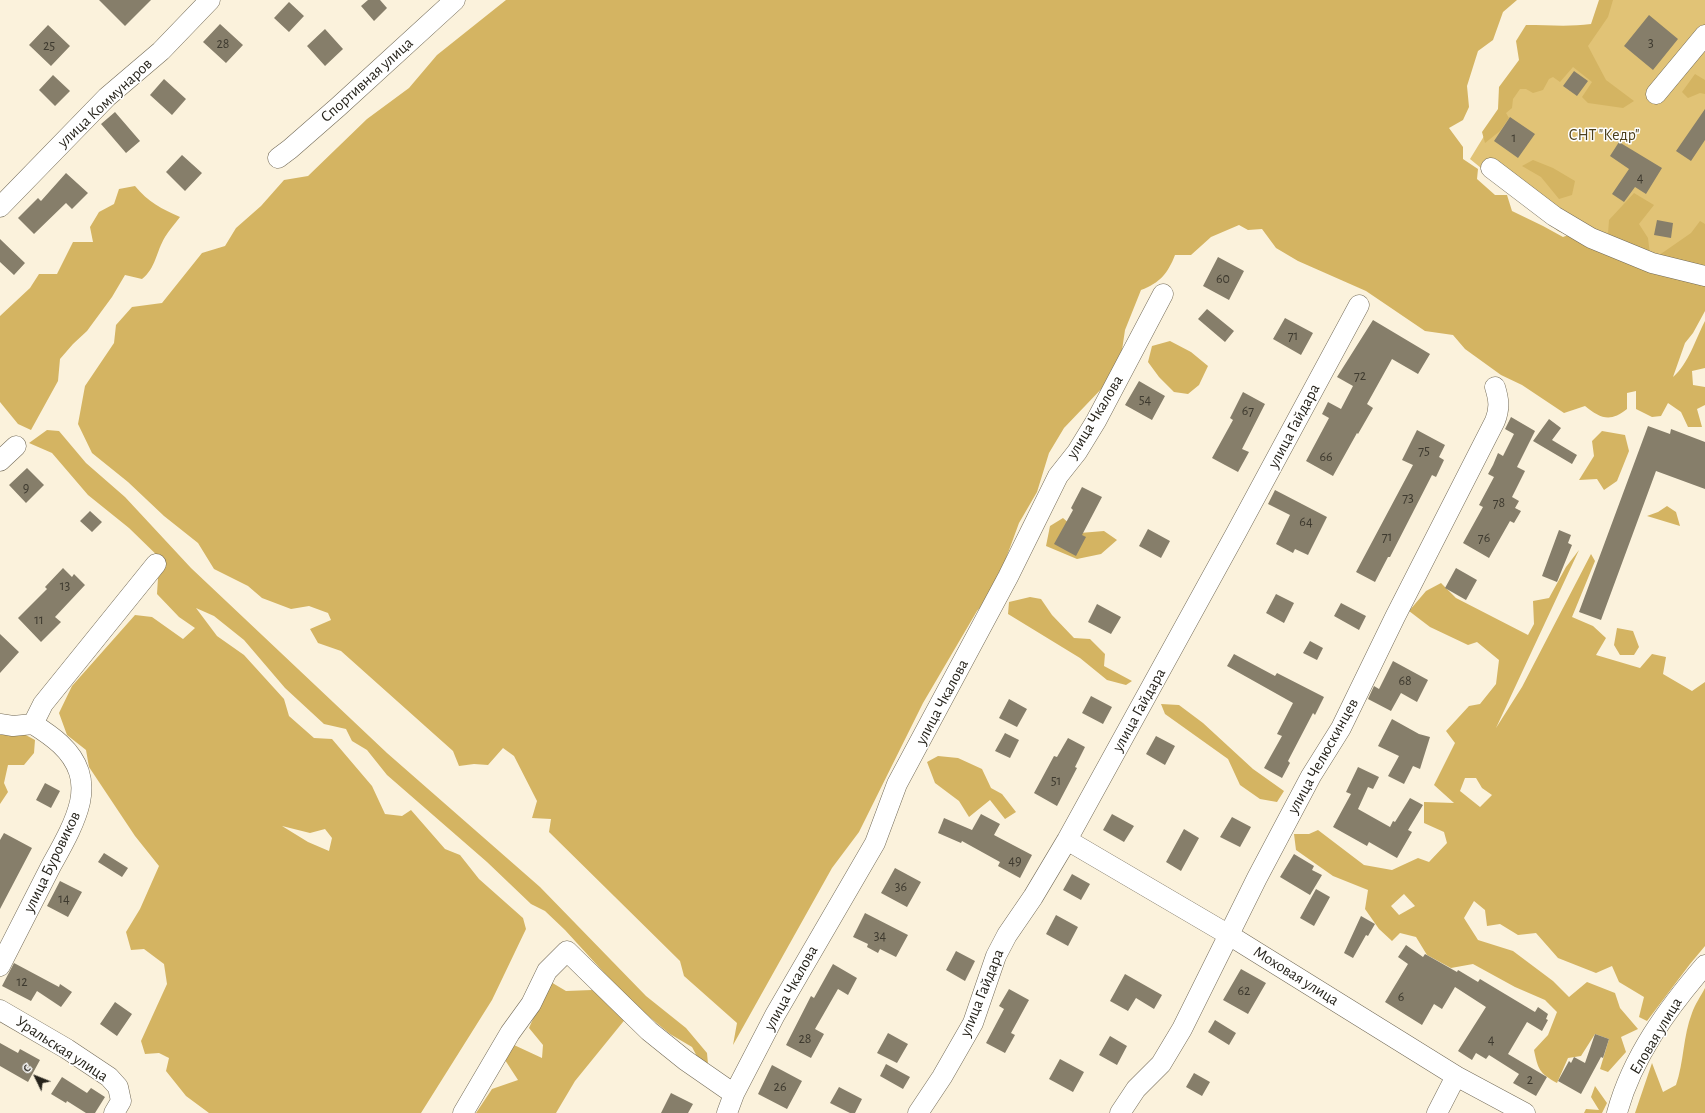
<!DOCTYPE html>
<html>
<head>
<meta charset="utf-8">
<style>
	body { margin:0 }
	#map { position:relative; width:1705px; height:1113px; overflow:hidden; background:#fbf2dc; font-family:"Alegreya Sans",sans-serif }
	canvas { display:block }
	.north { position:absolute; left:16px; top:1057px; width:40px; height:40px; -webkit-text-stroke:3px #fff; paint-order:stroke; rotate:313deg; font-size:11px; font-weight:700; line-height:16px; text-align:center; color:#26231b }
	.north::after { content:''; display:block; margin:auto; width:14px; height:18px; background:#26231b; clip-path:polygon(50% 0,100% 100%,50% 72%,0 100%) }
</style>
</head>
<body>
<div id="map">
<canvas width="1705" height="1113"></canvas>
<div class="north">С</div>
</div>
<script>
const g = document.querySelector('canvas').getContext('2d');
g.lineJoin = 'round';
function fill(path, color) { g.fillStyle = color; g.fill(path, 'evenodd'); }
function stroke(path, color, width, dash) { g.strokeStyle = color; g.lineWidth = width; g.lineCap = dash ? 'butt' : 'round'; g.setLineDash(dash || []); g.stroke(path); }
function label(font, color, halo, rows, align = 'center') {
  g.font = font + ' "Alegreya Sans",sans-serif'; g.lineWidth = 3; g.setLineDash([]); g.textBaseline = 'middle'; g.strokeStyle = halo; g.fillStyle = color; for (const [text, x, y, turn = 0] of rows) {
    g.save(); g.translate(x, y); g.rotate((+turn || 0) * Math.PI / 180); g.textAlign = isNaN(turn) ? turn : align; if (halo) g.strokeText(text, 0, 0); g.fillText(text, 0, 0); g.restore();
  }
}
const green = new Path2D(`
	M1606 0H1705V281L1640 266 1558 231 1470 159 1535 53 1594 25Z`);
const forest = new Path2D(`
	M506 0H1517L1503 12 1493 40 1478 51 1467 86 1469 107 1463 120 1449 128 1463 147V159L1478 169 1477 179 1495 195H1507L1512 211 1543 226 1563 237 1582 230 1705 282V311L1693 333 1685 343 1673 377C1688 365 1696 338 1705 321V368L1692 371 1693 385 1705 387V405L1697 409 1702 427H1688L1681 412 1668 403 1661 416 1652 417 1636 409V391L1627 393V409C1610 423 1600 418 1585 406L1564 413 1522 385 1501 375 1465 349 1453 335 1425 331 1366 291 1298 261 1276 248 1262 229 1248 230 1239 225 1211 237 1191 255H1175C1168 273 1160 283 1141 290L1125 330 1121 357 1106 384 1064 428 1049 453 1037 492 1019 523 994 591 977 611 923 703 859 832 832 868 733 1045 737 1023 684 976 680 961 549 832 551 819 532 818 537 801 514 756 503 748 488 765 474 764 459 766 453 751 341 651 318 643 310 629 331 620 328 613 309 606 291 609 262 598 248 586 214 569 198 543 164 516 128 482 92 453 78 424 85 386 114 343 116 325 132 307 162 303 202 253 225 246 236 228 261 206 284 180 308 176 367 119 409 88 437 55Z
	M1599 0H1613L1608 17 1588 46 1606 80 1634 101 1623 108 1588 103 1582 97 1592 82 1573 67 1560 82 1553 77 1549 79 1543 90 1533 93 1526 89H1520L1513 99 1512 108 1506 113 1509 118 1500 131 1485 143 1482 132 1498 109 1499 87 1519 60 1516 41 1526 25C1548 25 1569 27 1591 24Z
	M1695 74 1705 80V94L1700 93 1688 98 1682 92Z
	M1533 160 1553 168 1575 181 1572 195 1559 199 1541 177 1522 166Z
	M135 186C148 202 162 209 180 217 175 224 169 230 165 237 156 252 156 268 142 279L125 275 112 297 87 331 73 344 60 359 58 381 31 430 18 424 0 402V316L30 288 39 274H57L73 242H93L90 227 99 212 114 204 119 189Z
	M1634 193 1654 205 1639 224 1648 238 1650 255 1621 247 1608 234 1609 220Z
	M1700 221 1705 224V278L1655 258 1691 233Z
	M1170 341 1191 352 1208 366 1199 385 1188 394 1174 392 1159 377 1148 362 1152 346Z
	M47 430 59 431 86 463 125 497 191 568 387 753 540 887 646 996 686 1028 707 1053 708 1064 700 1062 692 1047 670 1034 630 1001 565 930 545 911 531 904 487 862 387 775 367 750 352 741 346 729 324 724 285 688 244 640 214 616 196 608 217 636 244 655 284 699 289 716 314 738 332 739 372 786 385 814 402 816 411 810 445 849 460 855 479 879 523 918 526 929 492 1000 421 1113H209L186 1096 166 1071 169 1058 159 1053 145 1054 141 1041 167 984 164 964 144 949 131 950 126 932 140 909 159 866 135 836 89 767 86 750 67 735 59 713 72 686 135 615 152 617 183 639 195 628 179 617 157 594 158 578 166 564 129 528 88 495 52 453 29 443ZM282 826 310 833 325 829 332 838 329 851 308 842Z
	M1602 431 1625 435 1629 451 1617 481 1604 490 1597 479 1579 480 1594 456 1592 441Z
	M1667 506 1676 512 1680 526 1647 516 1658 512Z
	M1063 518 1080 533 1104 531 1117 540 1101 554 1077 559 1046 546 1050 526Z
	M1579 550 1496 728 1522 687 1591 554 1595 561 1572 617 1593 626 1606 638 1596 655 1640 668 1652 654 1666 657 1663 674 1692 691 1705 682V946L1690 964 1647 1021 1639 1017 1644 997 1619 982 1612 966 1596 973 1558 958 1536 933 1518 935 1500 924 1487 926 1485 910 1474 901 1464 918 1478 940 1513 951 1553 981 1569 997 1587 982 1615 993 1620 1008 1638 1029 1621 1037 1626 1052 1608 1072 1600 1069 1609 1039 1595 1034 1581 1056 1568 1058 1557 1083C1539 1073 1538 1069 1534 1050L1548 1035 1557 1012 1545 1000 1515 987 1473 964 1451 968 1427 955 1416 937 1400 933 1392 941 1379 929 1365 909 1368 890 1333 876 1296 850 1294 834H1309L1318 830 1364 865 1392 870 1418 858 1429 862 1447 843 1444 832 1424 823V802L1454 803 1434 785 1455 743 1446 731 1469 706 1480 704 1496 684 1499 660 1477 642 1468 645 1430 627 1409 611 1426 591 1441 583 1456 598 1528 635 1534 624 1533 601 1549 598 1566 567ZM1465 778H1476L1482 788 1492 795 1480 807 1460 791ZM1404 894 1415 906 1399 915 1391 906Z
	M1030 597 1041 599 1052 615 1074 638 1090 639 1105 654 1104 666 1132 681 1126 685 1107 680 1080 658 1008 614 1009 602Z
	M1617 628 1633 631 1639 647 1634 655H1620L1614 645Z
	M1161 704 1179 705 1203 723 1253 769 1284 791 1277 802 1260 799 1240 785 1228 759 1165 714Z
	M22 733 35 740 34 753 24 765H8L4 783 8 792 0 804V735Z
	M938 756 958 758 982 769 991 788 1002 794 1016 812 1005 819 990 800 969 817 959 801 935 783 927 762Z
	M539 975 566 991 592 990 627 1017 575 1081 556 1113H476L492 1089 518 1080 505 1060 514 1045 542 1058 543 1045 529 1028 543 996Z
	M1705 988V1113H1635L1652 1063 1663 1092 1676 1085C1684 1062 1683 1036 1692 1013 1695 1004 1701 996 1705 988Z
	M1595 1086 1607 1103 1602 1113H1584L1586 1109 1599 1110 1591 1097Z`);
const building = new Path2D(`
	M99 0H151L125 26Z
	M368 0H380L387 8 374 21 361 6Z
	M289 2 304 16 289 32 274 18Z
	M1649 15 1678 39 1653 70 1624 46Z
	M220 24 243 45 226 63 203 42Z
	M48 25 70 46 51 66 29 45Z
	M325 29 343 49 325 66 307 46Z
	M1574 71 1588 81 1577 96 1563 86Z
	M53 75 70 91 55 106 39 90Z
	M164 79 186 99 172 115 150 95Z
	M1705 109V140L1691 161 1676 151Z
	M115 112 140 141 126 153 101 124Z
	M1510 117 1535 134 1518 158 1494 141Z
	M1619 142 1662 168 1646 194 1635 187 1624 202 1612 194 1629 169 1610 156Z
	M182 155 202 173 185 191 166 172Z
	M66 173 88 193 72 209 66 203 34 234 18 218 38 198 41 201Z
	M1657 220 1673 223 1671 238 1654 235Z
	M0 239 25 263 14 275 0 262Z
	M1218 257 1244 271 1229 300 1203 286Z
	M1207 309 1234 331 1225 342 1198 319Z
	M1285 318 1313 333 1301 355 1273 339Z
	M1373 320 1430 354 1418 374 1392 359 1367 404 1373 408 1358 434 1357 433 1333 476 1306 461 1329 418 1322 414 1328 402 1341 409 1353 386 1337 377Z
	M1139 381 1165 396 1152 420 1125 405Z
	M1243 392 1265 404 1242 449 1249 452 1238 472 1212 458 1233 420 1230 418Z
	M1511 417 1535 431 1517 467 1525 471 1512 497 1519 501 1515 508 1521 511 1514 523 1510 521 1489 558 1463 543 1483 507 1479 505 1494 477 1488 474 1493 465 1498 453 1503 456 1514 434 1505 429Z
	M1549 419 1561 428 1552 440 1577 455 1572 464 1533 441Z
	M1648 426 1670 434 1671 429 1705 442V489L1656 471 1601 620 1579 612Z
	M1417 430 1445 445 1439 457 1444 460 1436 477 1432 475 1390 557H1388L1375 582 1356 572 1413 465 1402 460Z
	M27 468 44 485 26 503 9 485Z
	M1082 487 1102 497 1082 535 1086 537 1076 556 1054 544 1073 510 1071 508Z
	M1275 490 1327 517 1308 555 1295 549 1293 553 1276 544 1290 515 1268 504Z
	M90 511 102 522 92 532 80 521Z
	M1148 529 1170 541 1161 558 1139 546Z
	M1559 530 1571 535 1568 543 1572 545 1557 582 1542 576Z
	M63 568 72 577 74 574 85 585 55 617 61 622 41 642 18 618 47 589 45 587Z
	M1456 568 1477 580 1466 600 1445 588Z
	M1276 594 1294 603 1284 623 1266 613Z
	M1341 603 1366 616 1359 630 1334 616Z
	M1097 604 1121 617 1111 634 1088 622Z
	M0 634 19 652 0 673Z
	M1310 641 1323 648 1317 660 1303 653Z
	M1234 654 1275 676 1277 673 1324 697 1315 715 1313 713 1288 761 1290 763 1282 778 1264 768 1282 736 1277 734 1293 703 1227 666Z
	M1393 661 1428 680 1417 702 1401 693 1391 711 1368 699 1374 686 1379 689Z
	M1091 696 1112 707 1103 724 1082 713Z
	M1009 699 1027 709 1017 727 999 718Z
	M1392 719 1419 734 1430 737 1420 769 1413 766 1404 784 1388 776 1399 756 1378 746Z
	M1005 733 1019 740 1010 758 995 751Z
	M1156 736 1175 746 1165 765 1146 754Z
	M1068 738 1085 747 1075 767 1077 768 1057 806 1034 793 1054 756 1057 757Z
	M1358 767 1379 777 1373 789 1368 787 1358 809 1390 827 1393 821 1395 822 1410 798 1423 805 1408 830 1412 832 1397 858 1369 842 1367 846 1333 827 1351 794 1346 792Z
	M45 783 60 791 51 808 36 800Z
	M981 814 1000 824 994 835 1032 855 1020 878 998 866 1000 862 962 841 961 843 938 833 944 818 972 830Z
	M1112 814 1134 826 1124 842 1103 830Z
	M1232 817 1251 827 1240 847 1220 837Z
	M1184 829 1199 838 1181 871 1166 862Z
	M4 833 32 848 0 909V840Z
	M104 853 128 868 122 877 98 862Z
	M1294 854 1314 866 1312 870 1322 875 1310 895 1280 877Z
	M895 868 921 882 907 907 881 893Z
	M1072 874 1090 884 1081 900 1063 890Z
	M60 881 82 892 68 917 47 906Z
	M1316 889 1330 897 1314 926 1300 918Z
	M865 913 908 935 896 957 880 949 878 953 867 947 868 944 853 937Z
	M1056 915 1078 927 1068 946 1046 934Z
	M1361 916 1375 924 1368 936 1366 935 1353 958 1344 953Z
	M1406 945 1423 957 1425 954 1457 972 1458 970 1478 982 1480 979 1535 1012 1538 1007 1548 1014 1546 1019 1548 1020 1542 1031 1527 1022 1508 1054 1547 1077 1536 1096 1513 1083 1519 1074 1489 1055 1486 1059 1476 1053 1472 1060 1458 1051 1486 1007 1455 987 1442 1009 1434 1004 1422 1025 1385 1002 1408 964 1398 957Z
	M956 951 975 961 965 981 946 970Z
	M14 963 59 987 60 984 72 992 61 1007 37 991 31 1001 2 986Z
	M833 964 857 978 848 995 838 989 815 1029 824 1034 811 1058 786 1045 811 996 814 998Z
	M1241 969 1266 983 1248 1014 1223 1000Z
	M1125 974 1162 995 1154 1009 1136 998 1128 1011 1110 1001Z
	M1009 989 1029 1000 1011 1033 1015 1035 1005 1053 986 1043 1004 1009 999 1006Z
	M115 1002 132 1014 117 1036 100 1024Z
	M1215 1020 1236 1033 1229 1045 1208 1032Z
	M888 1033 908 1044 897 1063 877 1053Z
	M1595 1034 1609 1039 1603 1058 1601 1057 1581 1094 1558 1081 1569 1061 1571 1063 1574 1057 1585 1063Z
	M1110 1036 1127 1046 1117 1065 1099 1055Z
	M0 1043 18 1053 20 1049 40 1060 28 1082 0 1066Z
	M1060 1059 1084 1072 1073 1092 1049 1079Z
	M886 1064 910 1077 903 1089 880 1076Z
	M772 1065 802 1081 787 1109 758 1094Z
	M1194 1073 1210 1082 1202 1096 1186 1087Z
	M62 1077 87 1093 91 1088 105 1097 95 1113H86L67 1101 66 1103 51 1094Z
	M839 1087 862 1099 855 1113H850L830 1103Z
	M671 1093 693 1104 688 1113H661Z`);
const minor = new Path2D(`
	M1656 94 1705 35
	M278 158 290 149 338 107 455 0
	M1491 168 1554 216 1591 238 1652 263 1705 276
	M0 207 107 97 161 51 210 0
	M0 461 16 446
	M0 724 13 726 33 724
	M33 724 43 704 156 564
	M1067 840 1229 935 1456 1076 1525 1113
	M0 966C17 933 34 899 51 866 62 846 75 824 80 802 82 792 82 781 79 772 72 750 52 736 33 724
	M0 1010 67 1049 109 1077 118 1087 121 1101 114 1113
	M463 1113 510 1033 531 1004 547 971 567 951 649 1031 685 1060 734 1094
	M727 1113 734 1094 775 1015 875 843 897 784 1008 577 1058 476 1077 452 1096 421 1163 294
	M918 1113 942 1077 973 1023 996 956 1007 935 1033 897 1067 840 1236 533 1359 305
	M1120 1113 1136 1089 1161 1064 1182 1029 1257 878 1311 776 1341 728 1395 617 1495 421C1500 408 1499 400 1495 387
	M1437 1113 1456 1076
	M1617 1113C1632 1057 1668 1008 1705 965`);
const numberNames = [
	["3",1651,43],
	["28",223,44],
	["25",49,46],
	["1",1514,138],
	["4",1640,178],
	["60",1223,279],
	["71",1293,336],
	["72",1360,376],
	["54",1145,400],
	["67",1248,411],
	["75",1424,451],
	["66",1326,457],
	["9",26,488],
	["73",1408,498],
	["78",1499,503],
	["64",1306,522],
	["71",1387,537],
	["76",1484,538],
	["13",65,586],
	["11",39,620],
	["68",1405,681],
	["51",1056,781],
	["49",1015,861],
	["36",901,887],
	["14",64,899],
	["34",880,936],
	["12",22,982],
	["62",1244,991],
	["6",1401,997],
	["28",805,1039],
	["4",1491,1040],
	["2",1530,1080],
	["26",780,1087]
];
const streetNames = [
	["Спортивная улица",367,80,-42],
	["улица Коммунаров",105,103,-43],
	["улица Чкалова",1095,417,-59],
	["улица Гайдара",1294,426,-62],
	["улица Чкалова",942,702,-62],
	["улица Гайдара",1139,710,-61],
	["улица Челюскинцев",1323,756,-61],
	["улица Буровиков",52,862,-64],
	["Моховая улица",1296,976,32],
	["улица Чкалова",791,988,-61],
	["улица Гайдара",982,993,-68],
	["Еловая улица",1656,1036,-59],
	["Уральская улица",62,1049,33]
];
const parkNames = [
	["СНТ \"Кедр\"",1604,135]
];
fill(green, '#e1c376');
fill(forest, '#d4b462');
fill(building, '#867e6a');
stroke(minor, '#726a57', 21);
stroke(minor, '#fff', 20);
label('14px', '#3e3a2f', null, numberNames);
label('16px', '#26231b', '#fff', streetNames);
label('16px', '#4c3f1b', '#fff', parkNames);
</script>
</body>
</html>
